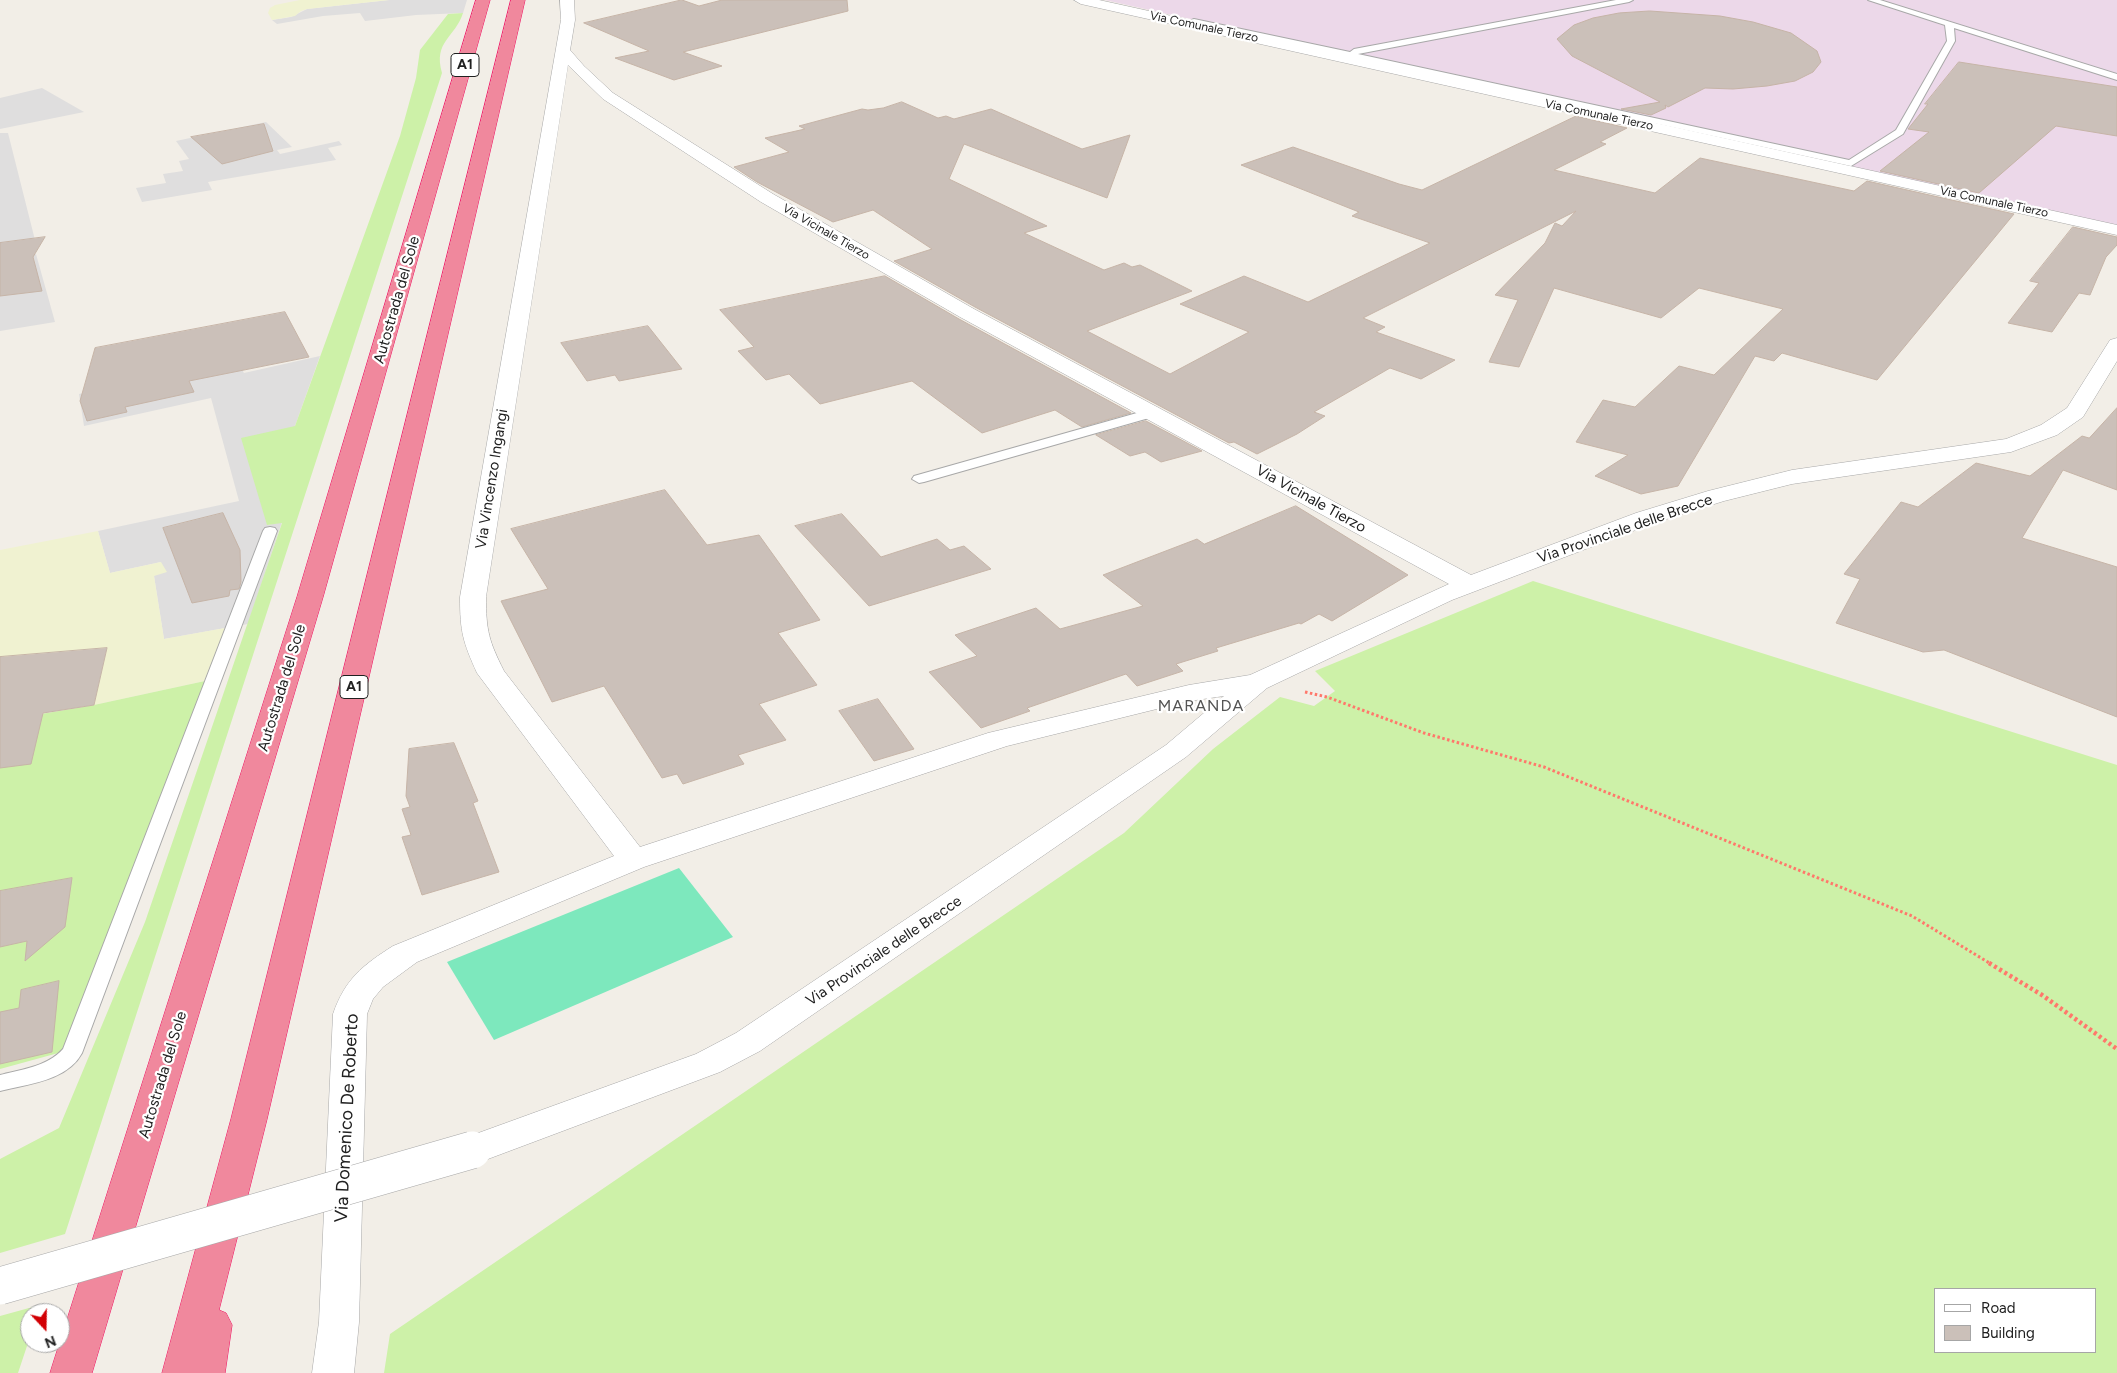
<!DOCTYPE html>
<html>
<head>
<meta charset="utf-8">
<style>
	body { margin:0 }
	#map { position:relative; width:2117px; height:1373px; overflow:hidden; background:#f2eee7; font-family:Figtree,sans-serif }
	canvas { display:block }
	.legend { position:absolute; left:1934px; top:1288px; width:162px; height:65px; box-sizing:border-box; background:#fff; border:1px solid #a6a6a6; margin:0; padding:6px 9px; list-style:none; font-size:15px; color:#212121 }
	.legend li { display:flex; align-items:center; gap:10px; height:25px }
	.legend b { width:25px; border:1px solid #a6a6a6 }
	.north { position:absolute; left:20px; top:1303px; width:50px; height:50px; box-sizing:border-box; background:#fff; border:1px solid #a6a6a6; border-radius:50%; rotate:159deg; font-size:14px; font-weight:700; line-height:20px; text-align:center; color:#212121 }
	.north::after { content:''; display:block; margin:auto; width:18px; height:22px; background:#d20004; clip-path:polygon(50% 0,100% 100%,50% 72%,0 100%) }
</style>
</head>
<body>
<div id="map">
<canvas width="2117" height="1373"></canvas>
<ul class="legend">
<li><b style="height:6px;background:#fff"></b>Road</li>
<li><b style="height:14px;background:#cbc0b9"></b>Building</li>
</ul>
<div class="north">N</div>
</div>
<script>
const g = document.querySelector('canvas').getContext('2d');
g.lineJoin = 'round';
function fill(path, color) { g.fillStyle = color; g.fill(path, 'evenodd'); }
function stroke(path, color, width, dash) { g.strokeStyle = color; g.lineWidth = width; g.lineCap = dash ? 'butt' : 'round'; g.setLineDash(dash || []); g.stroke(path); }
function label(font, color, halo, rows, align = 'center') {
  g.font = font + ' Figtree,sans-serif'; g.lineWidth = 4.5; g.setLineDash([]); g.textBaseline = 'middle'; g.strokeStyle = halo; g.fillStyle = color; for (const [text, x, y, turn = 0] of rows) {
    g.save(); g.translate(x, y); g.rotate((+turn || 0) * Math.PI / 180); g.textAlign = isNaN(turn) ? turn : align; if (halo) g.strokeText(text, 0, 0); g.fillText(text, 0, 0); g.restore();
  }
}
const residential = new Path2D(`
	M389 0H467L463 13 416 15 365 21 360 13 323 16 277 24 272 20 291 17 307 9Z
	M42 88 84 112 0 129V98Z
	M266 122 292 147 277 150 280 154 339 141 342 145 328 148 336 160 208 182 212 190 142 202 136 188 166 183 163 174 183 171 179 161 189 159 176 141Z
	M0 133H8L37 248 0 254Z
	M36 254 55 322 0 331V259Z
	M320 356 295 426 267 525 282 522 248 624 164 639 154 576 161 562 110 573 98 531 239 501 211 398 84 426 79 394 235 359 244 373Z`);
const industrial = new Path2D(`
	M1105 0H2117V227Z`);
const farmland = new Path2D(`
	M300 0H389L307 9 301 11 295 16 272 20 268 13 270 8 275 5Z
	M98 531 110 573 161 562 167 572 154 576 164 639 225 628 205 681 94 705 107 648 0 657V550Z`);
const grass = new Path2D(`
	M463 13C455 38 433 41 442 73L65 1234 0 1253V1159L59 1128 145 922 282 523 267 525 241 438 295 426 400 136 416 78 420 50 448 14Z
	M1533 581 2117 765V1373H384L390 1334 1124 833 1213 749 1280 697 1314 706 1335 691 1315 671ZM2096 1289V1352H1936V1289Z
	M205 681 62 1052 0 1069V721L94 705Z
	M40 1305 38 1313H30V1337L18 1373H0V1316Z`);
const pitch = new Path2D(`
	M679 868 733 937 494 1040 447 962Z`);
const building = new Path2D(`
	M682 0 699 6 722 0H847L848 11 683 52 722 66 674 80 615 58 649 51 584 23Z
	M1650 11 1720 16 1753 22 1791 33 1817 51 1821 62 1813 72 1795 81 1767 86 1733 89 1705 88 1668 107 1665 105 1666 108 1651 115 1621 109 1660 102 1572 56 1557 39 1574 25 1593 18 1619 13Z
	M1959 62 2117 87V136L2056 126 1979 193 1880 171 1929 132 1908 129 1928 104H1925Z
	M902 102 938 118 946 116 954 119 991 109 1082 149 1130 135 1107 198 964 144 949 179 1047 226 1024 233 1104 270 1124 263 1132 267 1140 265 1192 291 1087 331 1170 374 1249 332 1180 304 1244 276 1308 302 1430 243 1352 216 1359 212 1241 165 1293 147 1399 184 1422 190 1576 116 1627 128 1600 142 1606 144 1554 170 1655 193 1700 158 1854 191 1867 181 2014 214 1877 380 1782 353 1774 361 1755 356 1678 486 1641 494 1595 476 1628 455 1576 442 1603 400 1635 407 1679 366 1714 375 1783 309 1699 288 1661 318 1554 288 1519 367 1489 362 1518 300 1495 295 1545 243 1555 223 1562 226 1576 211 1363 318 1385 327 1376 332 1455 360 1421 379 1390 368 1314 412 1325 416 1297 434 1257 454 1234 442 1229 443 975 307 894 261 932 249 873 210 833 222 757 182 734 167 789 152 765 138 805 129 799 126 862 109 868 110 883 108Z
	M264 124 273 151 222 164 191 137Z
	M2073 227 2117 237V245L2106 257 2090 295 2079 293 2052 332 2008 323 2039 283 2030 281Z
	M45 237 33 257 42 291 0 296V243Z
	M885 276 959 319 1131 413 1082 427 1055 410 982 433 912 381 820 404 789 374 766 380 738 351 754 347 720 310Z
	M285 312 309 357 189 381 194 392 125 407 127 412 87 421 80 401 95 348Z
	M648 326 682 369 619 381 615 375 587 381 561 343Z
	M2117 408V490L2063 470 2022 538 2117 567V717L1944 650 1923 652 1836 623 1860 579 1844 574 1901 502 1918 507 1976 463 2030 476 2082 436 2089 438Z
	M1146 421 1202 451 1161 462 1145 452 1130 456 1096 435Z
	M665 490 707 545 759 535 820 620 778 633 817 685 759 704 786 740 738 755 744 764 683 784 677 774 662 778 604 686 552 702 501 601 548 589 511 529Z
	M1296 506 1408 575 1332 621 1319 614 1301 624 1299 623 1216 648 1218 651 1176 664 1183 671 1137 686 1126 674 1027 708 1030 711 981 728 929 672 977 656 955 635 1036 608 1060 629 1143 606 1103 575 1197 539 1204 544Z
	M223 513 240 550 241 582 239 589 230 590 229 596 192 603 163 528Z
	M842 514 881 557 937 539 950 550 964 546 991 569 869 606 795 526Z
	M107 648 94 705 43 713 31 764 0 768V657Z
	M878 699 914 749 874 761 839 711Z
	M454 743 478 801 473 803 499 872 422 895 402 837 411 835 402 809 410 807 406 796 409 749Z
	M72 878 65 927 25 961 27 941 0 947V891Z
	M59 981 52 1052 0 1064V1012L19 1008 21 990Z`);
const pathFar1 = new Path2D(`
	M1305 692 1327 697 1424 733 1544 767 1912 916 1991 964`);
const path = new Path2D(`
	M1989 963 2042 995 2117 1049`);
const lane = new Path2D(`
	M1616 0H1633L1629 2 1358 54 1849 160 1896 130 1947 41 1945 25 1868 0H1880L2117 74V80L1954 28 1955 41 1903 134 1851 166 1194 23 1190 21 1194 19 1350 52 1354 49Z
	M1151 409 1156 410 1157 413 1156 416 924 482 919 483 912 479 914 476Z
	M270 527 275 528 277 531 82 1053C67 1081 28 1084 0 1091V1075C22 1069 47 1067 63 1049L263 531 265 528Z`);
const street = new Path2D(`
	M560 0H574L575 20 570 50 584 66 613 93 773 194 974 309 1471 575 1636 513 1708 491 1792 470 2006 439 2041 425 2067 408 2110 340 2117 338V361L2086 412 2083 417 2057 435 2011 452 1792 484 1724 501 1654 523 1452 600 1267 688 1186 757 760 1051 720 1072 472 1165 459 1160 454 1150 459 1140 696 1054 736 1033 1166 745 1224 696 1189 701 1007 746 644 867 417 962 383 987 373 999 367 1014 359 1322 354 1373H312L319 1322 333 1014C345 979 363 965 393 946L614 856 477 673C463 642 460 632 460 597L561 20ZM568 65 603 99 761 202 960 317 1449 584 1250 675 1189 685 988 733 640 847 504 671C489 641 486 631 486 597Z
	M1074 0H1099L2117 225V235L1081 4Z`);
const highway = new Path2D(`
	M476 0H490L323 597 92 1373H50L297 597Z
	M511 0H525L267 1119 219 1310 226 1313 232 1325 225 1373H162L231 1119Z`);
const streetBridge = new Path2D(`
	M0 1286 472 1150`);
const farStreetnames = [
	["Via Comunale Tierzo",1204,27,12],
	["Via Comunale Tierzo",1599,115,12],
	["Via Comunale Tierzo",1994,202,12],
	["Via Vicinale Tierzo",826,232,30]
];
const shields = [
	[465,65,28],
	[354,687,28]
];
const shieldNames = [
	["A1",465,65],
	["A1",354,687]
];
const streetNames = [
	["Autostrada del Sole",397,300,-74],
	["Via Vincenzo Ingangi",492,479,-81],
	["Via Vicinale Tierzo",1311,499,29],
	["Via Provinciale delle Brecce",1625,529,-19],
	["Autostrada del Sole",282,688,-73],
	["Via Provinciale delle Brecce",884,951,-34],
	["Autostrada del Sole",163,1075,-73]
];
const neighbourhoodNames = [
	["MARANDA",1201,706]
];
const nearStreetnames = [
	["Via Domenico De Roberto",347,1118,-87]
];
fill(residential, '#dfdede');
fill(industrial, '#ecd8e9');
fill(farmland, '#f0f2d1');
fill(grass, '#cdf1a8');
fill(pitch, '#7de8bd');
fill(building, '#cbc0b9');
stroke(building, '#c6b4a7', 1);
stroke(lane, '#a8a8a8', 2);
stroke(street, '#a8a8a8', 1);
stroke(highway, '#ee1664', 1);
stroke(pathFar1, '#ff786b', 3, [2.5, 2.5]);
stroke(path, '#ff786b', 4.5, [3, 3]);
fill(lane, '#fff');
fill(street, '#fff');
fill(highway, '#f0889d');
stroke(streetBridge, '#a8a8a8', 38, []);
stroke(streetBridge, '#fff', 37);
label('12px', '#212121', '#fff', farStreetnames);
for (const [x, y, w] of shields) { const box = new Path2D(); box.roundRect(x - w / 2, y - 11.5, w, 23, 4); g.fillStyle = '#fff'; g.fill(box); stroke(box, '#212121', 1); }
label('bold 14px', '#212121', null, shieldNames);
label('15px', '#212121', '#fff', streetNames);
g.letterSpacing = '1px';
label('16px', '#545454', '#fff', neighbourhoodNames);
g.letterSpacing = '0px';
label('18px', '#212121', '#fff', nearStreetnames);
</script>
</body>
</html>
